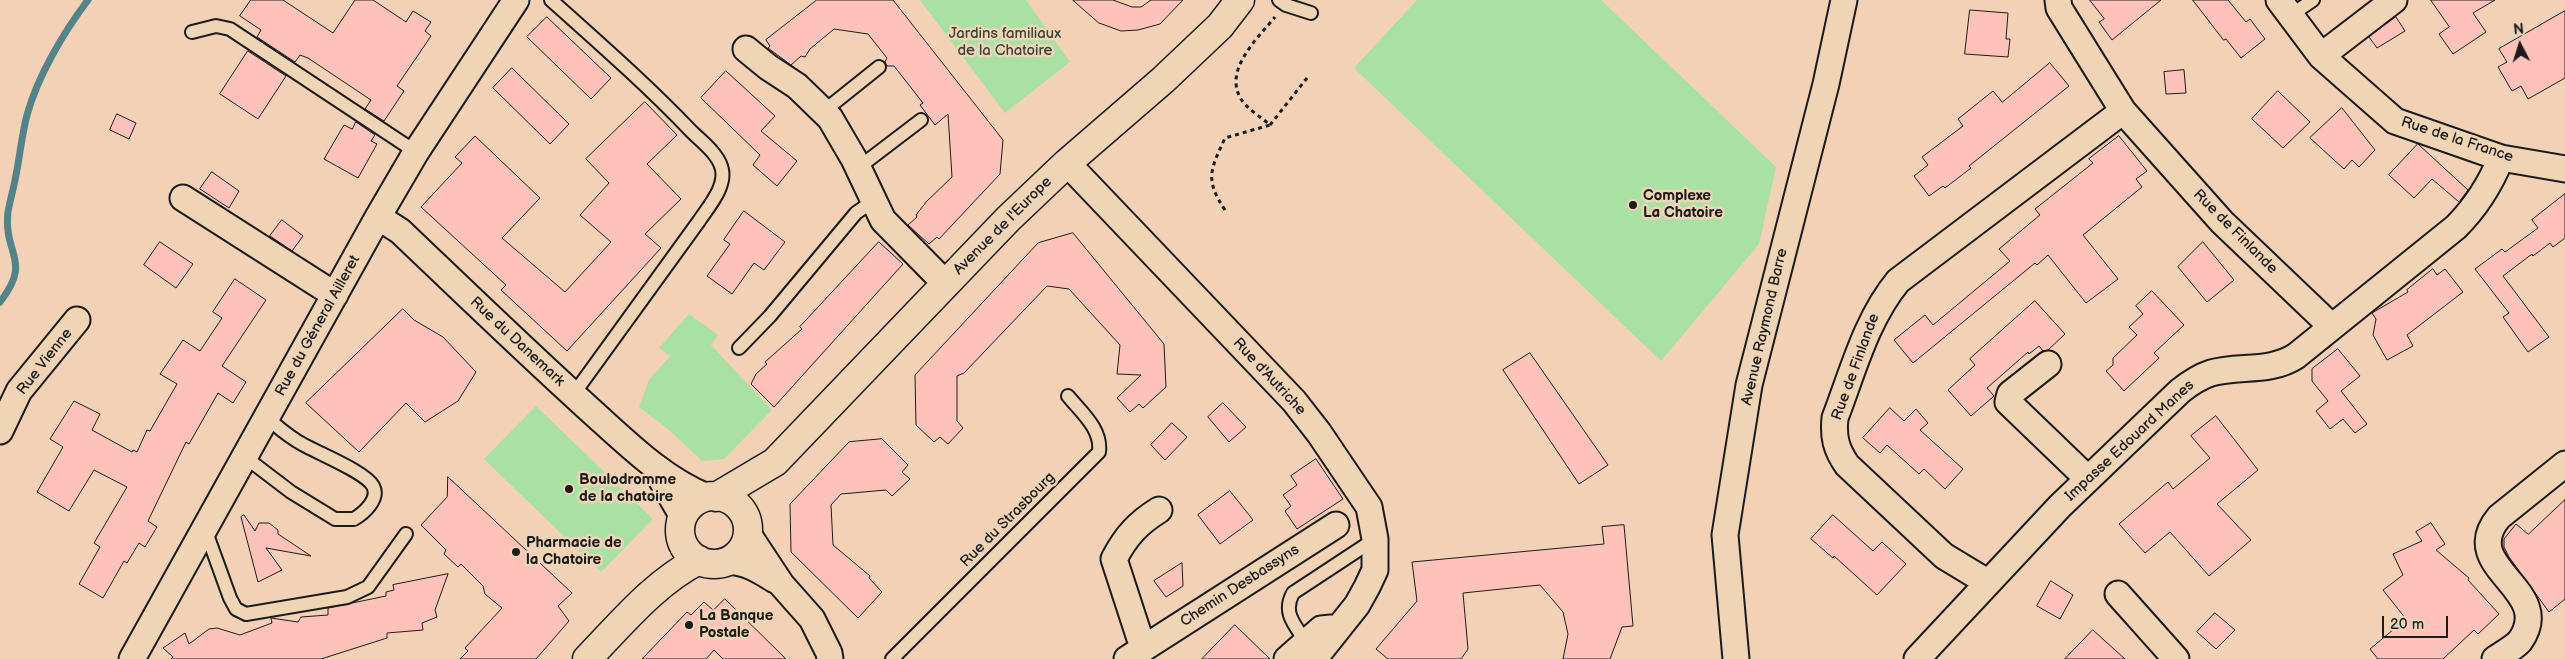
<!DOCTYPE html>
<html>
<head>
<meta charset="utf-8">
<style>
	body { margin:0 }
	#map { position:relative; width:2565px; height:659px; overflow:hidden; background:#f2d1b7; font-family:"Balsamiq Sans",sans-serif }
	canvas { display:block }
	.north { position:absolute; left:2495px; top:20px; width:50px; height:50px; -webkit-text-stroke:4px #efd5b6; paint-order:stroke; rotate:355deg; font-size:14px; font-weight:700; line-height:20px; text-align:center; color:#1c1c1c }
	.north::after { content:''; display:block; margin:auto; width:18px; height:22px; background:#1c1c1c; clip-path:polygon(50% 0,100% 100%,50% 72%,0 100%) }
	.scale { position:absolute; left:2382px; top:616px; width:66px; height:22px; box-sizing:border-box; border:2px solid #1c1c1c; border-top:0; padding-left:6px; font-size:15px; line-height:18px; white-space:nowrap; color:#1c1c1c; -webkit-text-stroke:4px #efd5b6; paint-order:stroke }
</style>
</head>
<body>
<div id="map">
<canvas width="2565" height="659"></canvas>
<div class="north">N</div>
<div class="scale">20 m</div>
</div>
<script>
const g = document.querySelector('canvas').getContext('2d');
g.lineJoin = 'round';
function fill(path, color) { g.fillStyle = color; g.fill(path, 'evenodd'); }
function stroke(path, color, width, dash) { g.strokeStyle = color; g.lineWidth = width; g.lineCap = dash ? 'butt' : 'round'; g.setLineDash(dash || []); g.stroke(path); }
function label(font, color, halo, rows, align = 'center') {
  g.font = font + ' "Balsamiq Sans",sans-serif'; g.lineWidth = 5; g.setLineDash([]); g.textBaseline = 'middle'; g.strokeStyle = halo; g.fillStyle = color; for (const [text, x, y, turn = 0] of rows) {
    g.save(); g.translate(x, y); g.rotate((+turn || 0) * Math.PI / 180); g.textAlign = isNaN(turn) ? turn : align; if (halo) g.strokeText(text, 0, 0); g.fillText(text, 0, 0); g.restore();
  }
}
const green = new Path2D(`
	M920 0H1026L1070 62 1005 113Z
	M1417 0H1601L1776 167 1759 244 1661 361 1354 68Z
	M689 314 718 335 711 345 772 410 724 459 702 461 668 429 639 407 649 380 670 356 659 348Z
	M536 406 653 519 601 572 484 459Z`);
const stream = new Path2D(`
	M0 302C33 260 3 255 8 212 10 200 14 187 16 175 20 155 22 134 27 115 38 75 64 32 88 0`);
const building = new Path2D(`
	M251 0H283L333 33 355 0H373L406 22 413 11 431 22 425 31 431 36 397 86 404 91 384 121 365 109 371 100 308 58 300 55 295 62 257 37 261 30 240 16Z
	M817 0H893L1003 140 1000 174 939 239 937 237 929 244 908 225 917 217 916 215 927 201 952 177 948 114 935 125 920 105 923 103 894 66H887L885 62 887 58 868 34 834 29 810 49 805 57 801 56 791 65 768 48 770 46 766 40Z
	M1073 0H1113L1132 7H1141L1151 0H1183L1160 24 1138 30 1121 31 1099 23Z
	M2090 0H2161L2112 40 2099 22 2104 19Z
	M2193 0H2228L2246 22 2250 19 2265 39 2241 58 2226 39 2224 40Z
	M2431 0H2495L2473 13 2486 32 2453 54 2439 34 2449 27Z
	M1970 10 2008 13 2006 39H2010L2008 57 1965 54Z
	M2565 11V78L2528 99 2521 86 2512 91 2498 67 2507 62 2499 49Z
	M547 17 611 78 591 99 527 37Z
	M2396 17 2405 31 2377 48 2369 37Z
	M248 51 286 76 258 119 220 94Z
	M2050 63 2069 86 1969 166 1971 168 1945 188 1943 186 1929 196 1914 176 1928 165 1922 157 1963 126 1958 119 1993 91 2002 102Z
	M512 68 569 124 550 144 493 88Z
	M2184 70 2186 93 2166 94 2164 72Z
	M726 71 775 116 761 131 797 161 777 186 753 165 760 155 701 98Z
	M2278 91 2310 122 2283 148 2252 119Z
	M645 102 677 135 647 164 681 199 645 234 661 248 567 351 501 290 506 285 421 207 462 163 455 157 475 136 540 198 502 238 565 292 611 242 580 215 609 183 586 159Z
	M2342 108 2375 150 2359 167 2352 160 2344 169 2310 138Z
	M117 114 136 123 129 139 110 130Z
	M356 122 375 135 371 141 377 144 358 178 324 159 344 125 352 129Z
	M2119 136 2147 171 2136 179 2142 187 2083 235 2118 279 2086 303 2048 255 2037 265 2035 263 1913 363 1894 340 1925 315 1933 325 2010 261 1999 249 2040 215 2035 209 2093 163 2089 159Z
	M2418 144 2468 190 2459 202 2432 179 2414 198 2389 175Z
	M212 172 239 191 229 208 200 189Z
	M2565 194V238L2553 247 2550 243 2533 256 2532 254 2503 276 2549 337 2528 352 2503 317 2509 313 2475 269 2502 249 2505 252 2538 228 2532 220Z
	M744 211 785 242 764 270 754 263 732 294 707 276 730 244 724 240Z
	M282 220 303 236 292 251 270 236Z
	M1073 233 1164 344 1166 387 1143 408 1139 404 1130 412 1117 398 1141 375 1117 374 1120 345 1069 289 1047 286 964 373 957 376V421L963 428 948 444 940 437 934 442 916 425 915 375 1038 243Z
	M160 242 193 264 176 288 144 265Z
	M879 242 903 264 774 407 751 384 756 374 767 364 765 362 802 329 800 327Z
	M2203 242 2234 280 2207 302 2178 267Z
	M2433 269 2437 275 2445 269 2463 292 2407 335 2413 346 2387 360 2373 335 2376 319 2372 313 2408 292 2407 290Z
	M235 279 266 300 222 366 246 382 233 403 218 393 189 444 186 442 148 521 157 527 145 547 139 543 127 563 124 561 103 598 79 584 100 547 94 543 127 487 94 470 69 511 37 492 63 447 50 439 74 401 100 414 92 430 132 452 133 450 137 452 147 430 150 431 177 384 160 374 183 340 200 351 222 318 213 312Z
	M2152 291 2184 325 2154 353 2159 358 2124 391 2106 371 2113 365V358L2137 335 2129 327 2143 314 2136 306Z
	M2035 301 2065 334 2048 350 2043 351 2039 346 2029 354 2028 352 1987 388 1994 396 1971 416 1948 390 1975 365 1970 359Z
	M403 309 414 320 443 337 476 372 458 401 425 422 406 403 359 452 306 403Z
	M2338 349 2360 376 2341 391 2367 424 2355 433 2343 419 2330 429 2316 411 2328 401 2312 381V369Z
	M1530 353 1608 465 1579 484 1503 370Z
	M1223 403 1246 427 1229 442 1208 417Z
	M1890 408 1904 421 1916 409 1928 423 1920 430 1963 469 1945 489 1924 469 1919 474 1887 445 1880 453 1863 438Z
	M2216 416 2258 470 2217 504 2251 540 2209 576 2170 532 2145 553 2119 524 2168 482 2173 489 2210 458 2191 436Z
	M1172 423 1187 437 1165 460 1151 445Z
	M882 439 908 465 902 472 910 479 892 496 886 490 841 494 831 505 833 545 870 576 869 578 882 592 858 618 791 552 790 504 849 442Z
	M1316 459 1343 499 1297 529 1285 511 1291 506 1283 495 1297 485 1291 476Z
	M448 477 572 593 558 606 569 621 536 659H460L468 651 465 648 502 608 485 594 483 586 461 564 458 567 444 554 446 550 421 525 447 497Z
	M1230 491 1253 520 1220 544 1198 515Z
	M2565 500V599L2549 612 2509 557 2504 547V539L2516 524 2528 534Z
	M244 515 255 531 259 523H269L278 530V534L311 556 266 548 282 570 258 582 241 517Z
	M1833 515 1873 551 1882 542 1906 564 1877 595 1834 556 1833 558 1811 539Z
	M2431 523 2445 544 2436 550 2469 578 2468 580 2499 614 2478 634 2474 630 2443 659H2378L2370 649 2406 619 2383 590 2403 575 2393 554 2422 541 2416 532Z
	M1624 525 1633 626 1622 627 1610 659H1563L1568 634 1563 612 1540 585 1463 593 1468 649 1461 659H1388L1376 649 1417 601 1412 562 1604 544 1602 527Z
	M1182 563 1183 586 1166 597 1154 581Z
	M448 574 435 610 437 617 422 623 423 630 387 633V638L321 659H171L173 657 163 648 185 633 189 644 209 629 217 628 240 635 272 623 271 618 298 622 301 617 328 615V608L386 596V592L394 590 393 585Z
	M2051 581 2073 595 2060 619 2037 606Z
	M725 599 786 659H723L714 650 706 659H642L687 612 691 615 704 602 713 610Z
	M2215 613 2235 630 2216 649 2197 632Z
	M1235 625 1270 659H1202Z
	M2093 630 2105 641 2125 659H2065Z`);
const path = new Path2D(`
	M1270 125 1307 78
	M1225 210C1204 179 1211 169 1225 138L1270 125C1261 117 1247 109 1241 99 1223 70 1258 38 1275 17`);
const lane = new Path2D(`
	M551 0C599 43 647 85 691 131 701 141 716 152 721 166 728 185 709 206 699 221L573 395
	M1279 0 1286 5 1311 13
	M2291 15 2313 0
	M192 32 216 26 230 29 416 152
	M824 111 879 67
	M858 168 921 120
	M739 348 770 316 856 213 873 201
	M245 457 291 492 335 519H354C364 513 380 499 373 486 365 471 314 452 297 441 286 434 276 426 267 417
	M205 529 230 598 236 609 246 614 347 597 368 587 406 534
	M1306 642C1295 625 1282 613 1293 593L1375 539
	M892 659 1099 452C1102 429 1081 412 1068 396`);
const street = new Path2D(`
	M2058 0 2059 8 2123 111 2222 222 2331 326
	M2279 0 2321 56 2395 121 2501 158 2565 169
	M746 49 768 67 797 86 830 118 854 159 883 220 946 284
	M2321 56 2394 0
	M1067 163 1294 401 1319 433 1369 507 1375 539V570L1367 587 1357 605 1314 659
	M183 198 335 295
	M378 217 400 231C463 291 525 351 589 409 626 442 661 478 707 497
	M2048 364 2010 394 2008 402 2088 479
	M0 431 19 391 77 320
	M657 472 683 517
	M748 534 781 584 812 619 829 653 830 659
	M727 561C747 562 759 570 775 580
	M1987 582 1944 556 1847 465C1836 449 1833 437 1835 418 1853 371 1866 320 1898 281L2123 111
	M2118 594 2176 659
	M1143 648 1114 559C1126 536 1138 523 1159 510
	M132 659 378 217 416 152 516 0
	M1127 659 1336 525
	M1287 659 1321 629 1331 628
	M1736 659 1725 535 1749 385 1826 84 1844 0
	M1917 659 2060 506 2180 391C2190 383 2199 377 2211 373 2239 365 2270 373 2296 356L2456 227C2477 206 2490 185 2501 158
	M2495 659C2502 654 2514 648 2520 641 2557 589 2456 568 2499 517L2565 464`);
const secondary = new Path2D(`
	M680 530a34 34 0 1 1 68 0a34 34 0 1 1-68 0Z
	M716 497 775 462 1008 219 1067 163 1163 80 1220 26 1240 0
	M587 659C621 624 655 582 699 560`);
const markers = [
	[1633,205,5,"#1c1c1c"],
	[569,489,5,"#1c1c1c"],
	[516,552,5,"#1c1c1c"],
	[689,625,5,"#1c1c1c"]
];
const parkNames = [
	["Jardins familiaux",1005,34],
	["de la Chatoire",1005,51]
];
const streetNames = [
	["Rue de la France",2457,140,18],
	["Avenue de l'Europe",1003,226,-45],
	["Rue de Finlande",2235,232,45],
	["Rue du Géneral Ailleret",318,326,-61],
	["Avenue Raymond Barre",1765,327,-77],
	["Rue du Danemark",517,342,43],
	["Rue Vienne",45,362,-52],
	["Rue de Finlande",1856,367,-70],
	["Rue d'Autriche",1269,377,47],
	["Impasse Edouard Manes",2130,441,-43],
	["Rue du Strasbourg",1008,520,-45],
	["Chemin Desbassyns",1240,586,-33]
];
const poiNames = [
	["Complexe",1643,196],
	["La Chatoire",1643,213],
	["Boulodromme",579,480],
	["de la chatoire",579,497],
	["Pharmacie de",526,543],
	["la Chatoire",526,560],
	["La Banque",699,616],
	["Postale",699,633]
];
fill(green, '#a9e0a4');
stroke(stream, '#54848a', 7);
fill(building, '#fec2bb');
stroke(building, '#1c1c1c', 1);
stroke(lane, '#1c1c1c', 16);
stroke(street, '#1c1c1c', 29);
stroke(secondary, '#1c1c1c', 31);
stroke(path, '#1c1c1c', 3, [4, 4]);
stroke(lane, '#efd5b6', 12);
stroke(street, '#efd5b6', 25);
stroke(secondary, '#efd5b6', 28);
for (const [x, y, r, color] of markers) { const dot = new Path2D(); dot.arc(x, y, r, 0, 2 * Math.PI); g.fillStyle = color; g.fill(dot); stroke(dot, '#efd5b6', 2); }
label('15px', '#384337', '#efd5b6', parkNames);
label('15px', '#1c1c1c', '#efd5b6', streetNames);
label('bold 15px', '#1c1c1c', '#efd5b6', poiNames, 'left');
</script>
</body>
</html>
